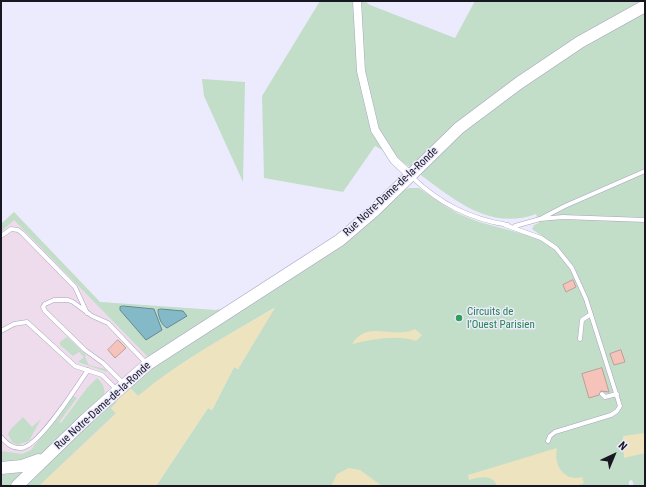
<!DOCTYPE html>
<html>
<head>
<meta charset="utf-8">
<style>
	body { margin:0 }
	#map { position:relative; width:646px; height:487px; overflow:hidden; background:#eceafd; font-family:"Roboto Condensed",sans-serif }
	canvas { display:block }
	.frame { position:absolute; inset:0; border:2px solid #191722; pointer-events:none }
	.north { position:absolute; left:594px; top:435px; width:40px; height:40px; -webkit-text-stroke:3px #eceafd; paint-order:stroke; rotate:44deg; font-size:11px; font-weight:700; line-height:16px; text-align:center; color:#191722 }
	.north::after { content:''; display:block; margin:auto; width:14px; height:18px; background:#191722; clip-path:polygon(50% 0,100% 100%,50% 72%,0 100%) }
</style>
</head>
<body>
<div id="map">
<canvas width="646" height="487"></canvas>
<div class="frame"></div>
<div class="north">N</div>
</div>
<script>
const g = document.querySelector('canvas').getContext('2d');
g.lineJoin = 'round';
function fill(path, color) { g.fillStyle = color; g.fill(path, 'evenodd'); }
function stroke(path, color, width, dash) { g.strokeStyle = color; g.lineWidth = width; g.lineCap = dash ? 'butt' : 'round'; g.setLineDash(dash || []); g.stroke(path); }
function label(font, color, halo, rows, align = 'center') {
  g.font = font + ' "Roboto Condensed",sans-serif'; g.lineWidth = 3; g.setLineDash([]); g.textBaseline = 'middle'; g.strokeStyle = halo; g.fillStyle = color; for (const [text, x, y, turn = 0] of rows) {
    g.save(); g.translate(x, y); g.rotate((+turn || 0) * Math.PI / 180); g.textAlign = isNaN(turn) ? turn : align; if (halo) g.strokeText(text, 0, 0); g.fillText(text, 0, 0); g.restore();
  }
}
const industrial = new Path2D(`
	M14 212 100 302 215 310 150 353 208 408 156 486H1V224Z`);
const green = new Path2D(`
	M320 1H365L370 5 455 38 475 1H645V486H634L632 480 629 481V486H156L208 408 212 410 234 367 238 369 274 308C227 336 180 361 138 396L129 387 149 370 402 191 409 188H419L445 206 459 214 479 222 549 241 532 229 534 225 539 223 536 214C485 233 446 192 407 165 397 158 386 152 375 146L343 192 264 178 262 96Z
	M202 79 245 82 243 182 204 96Z
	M14 212 100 302 215 310 223 309 148 357 14 220 1 232V224Z
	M67 337 86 355 85 357 89 365 105 369 107 372 78 362 84 357 79 352 73 356 60 345V342Z
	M97 378C102 382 106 389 104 395L42 454 35 458 1 466V451L22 454 31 450 73 396 77 398 59 422 61 423 87 388Z
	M115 400 117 402 111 408 116 413 39 486H21Z
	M23 417 32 427 41 419 29 441 17 445 12 442 8 434 10 430Z
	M28 467 13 486H1V471Z`);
const sand = new Path2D(`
	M275 308 238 369 234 367 212 410 208 408 156 486H39L116 414 111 408 117 402 115 400 129 387 138 396C180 361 228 335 275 308Z
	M415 329 422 335 416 341C397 334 370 340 352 344 367 319 394 340 415 329Z
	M645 433V453L624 458 623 436Z
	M557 448C553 465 564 482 582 477L584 483 576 486H497C493 474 479 477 469 480L468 475Z
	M349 468 360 470 382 486H331L337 474Z`);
const water = new Path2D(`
	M123 306 154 309 162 330 146 340 120 310V307Z
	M161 309 183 311 187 316 167 328C161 325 158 316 158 310Z`);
const building = new Path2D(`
	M573 280 576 287 566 292 563 285Z
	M118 340 126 348 115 358 108 350Z
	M621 350 625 362 614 365 610 354Z
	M602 368 609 392 601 391 599 395 589 398 582 374Z`);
const service = new Path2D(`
	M412 177C440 204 470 219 508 225
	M542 218 565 206 645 171
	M505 225 541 238 556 248 572 268 586 299 620 406 617 411 611 415 555 432 550 436 548 441
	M515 226 540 219 563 217 645 220
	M1 236 11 229 18 230 22 233 75 287 87 313
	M1 331 14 324 27 322 75 366 102 375 117 390
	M580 339 582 320 591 314
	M124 384 103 363 85 350 45 311 43 307 45 304 54 300H68L73 302 92 316 108 323 147 364
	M602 394 605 397 617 394
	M1 437C7 444 13 449 22 448 40 445 77 386 88 370`);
const minor = new Path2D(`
	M357 1 361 71 375 130 394 160 410 175`);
const secondary = new Path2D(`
	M1 468 22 466 39 460
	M17 486 86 419 148 364 340 240 375 210 459 128 519 83 580 42 645 6`);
const markers = [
	[459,318,4,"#2e9e5b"]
];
const streetNames = [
	["Rue Notre-Dame-de-la-Ronde",391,192,-43],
	["Rue Notre-Dame-de-la-Ronde",103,406,-42]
];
const leisureNames = [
	["Circuits de",467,312],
	["l’Ouest Parisien",467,325]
];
fill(industrial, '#eedced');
fill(green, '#c2dec8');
fill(sand, '#ede3be');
fill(water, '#84bac7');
stroke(water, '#648996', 1);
fill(building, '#f5c3b9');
stroke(building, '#c09e97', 1);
stroke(service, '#a8a4c1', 5);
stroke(minor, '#a8a4c1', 9);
stroke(secondary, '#a8a4c1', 13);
stroke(service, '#fff', 4);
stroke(minor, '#fff', 8);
stroke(secondary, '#fff', 12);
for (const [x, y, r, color] of markers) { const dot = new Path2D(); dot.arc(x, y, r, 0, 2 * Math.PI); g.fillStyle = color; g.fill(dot); stroke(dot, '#eceafd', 1.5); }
label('11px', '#191722', '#eceafd', streetNames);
label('11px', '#27864d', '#eceafd', leisureNames, 'left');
</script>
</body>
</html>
